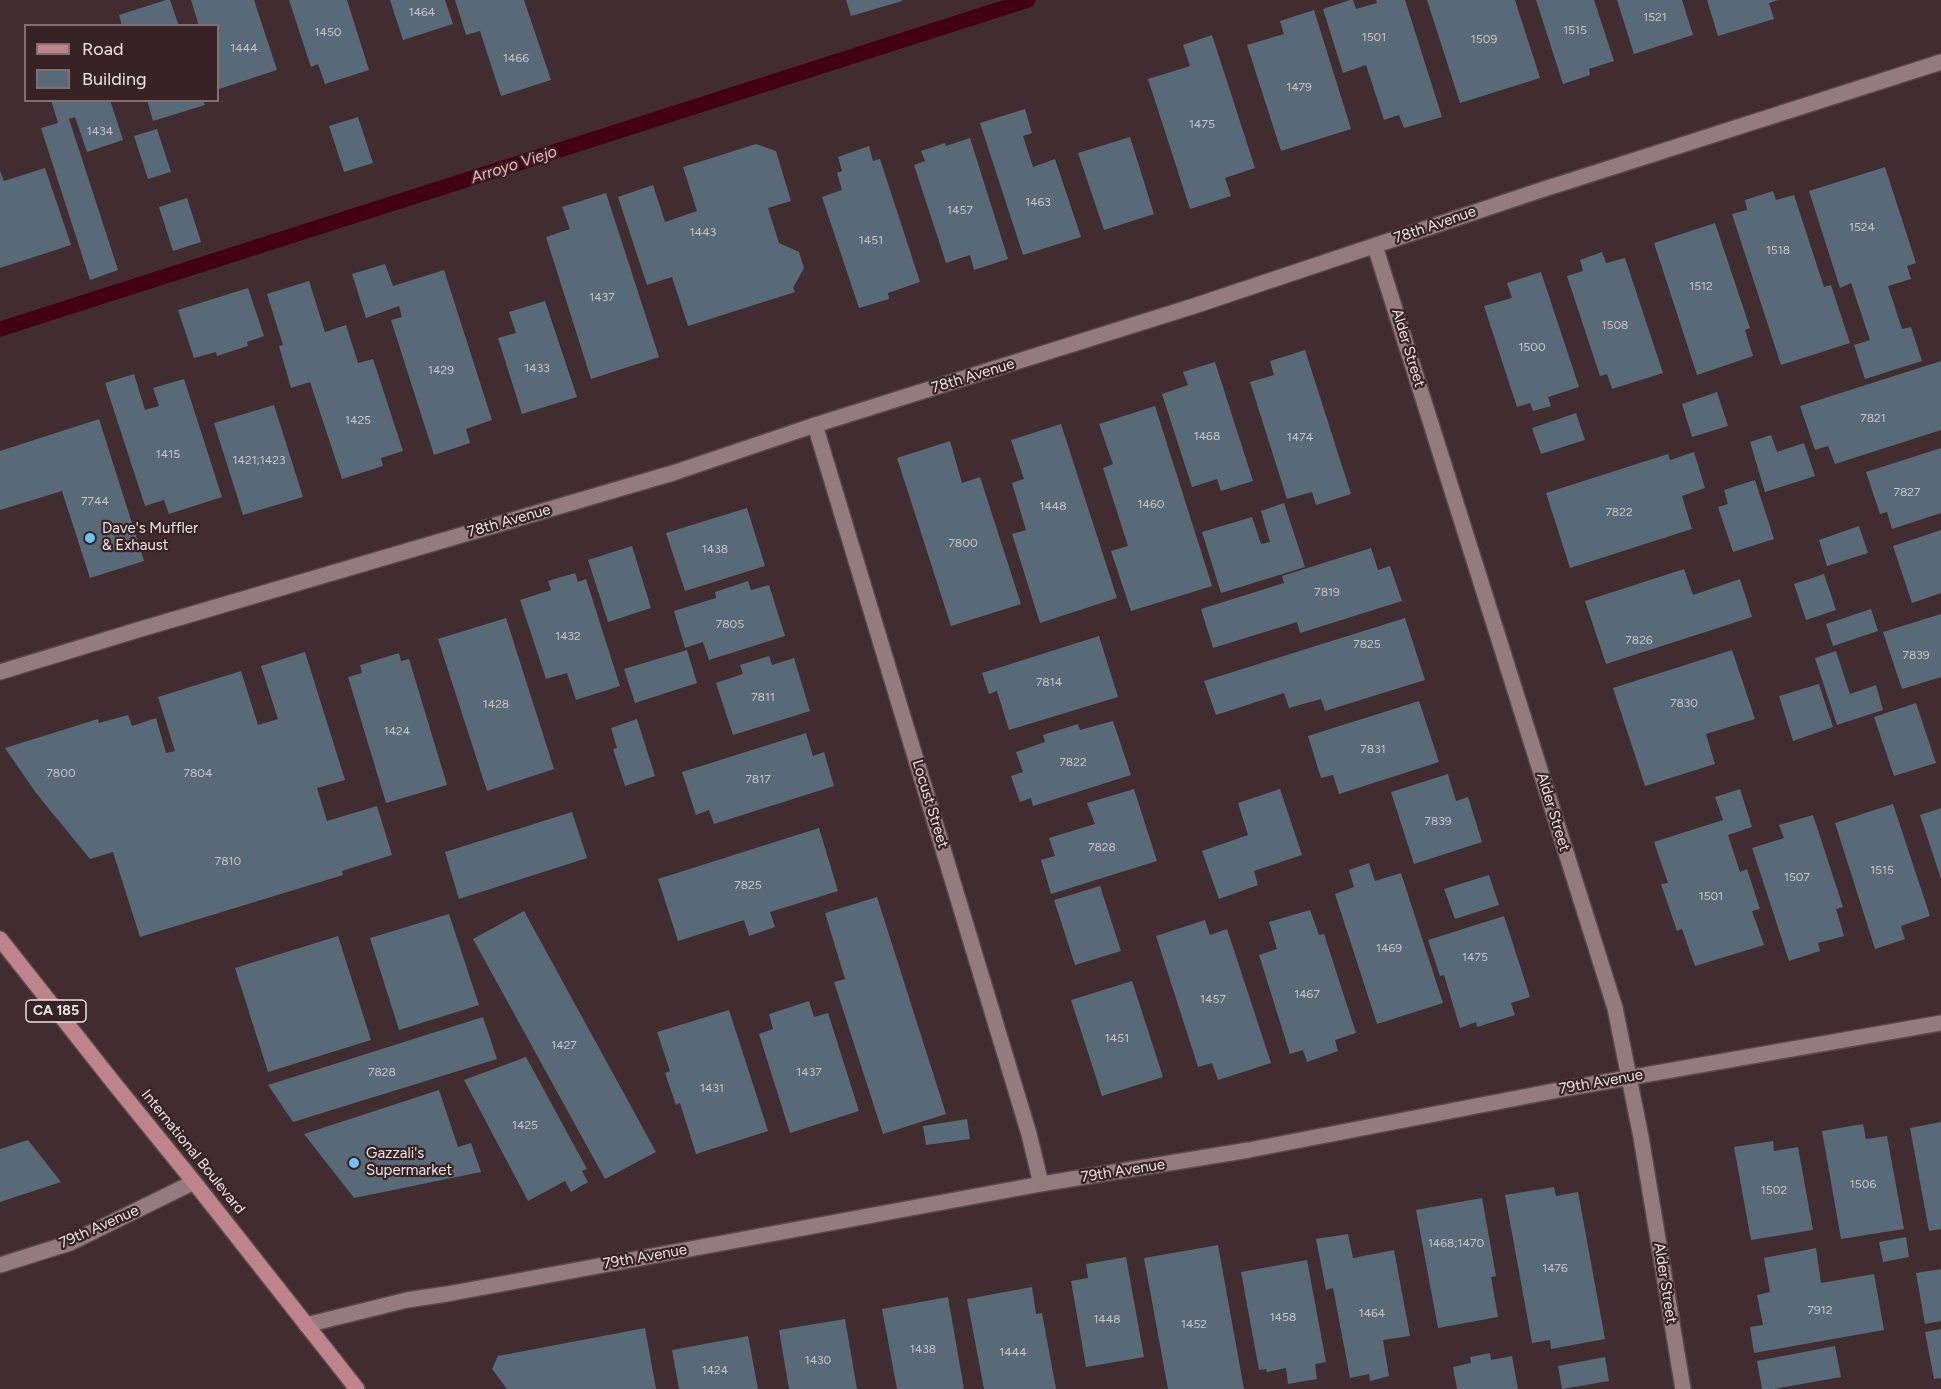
<!DOCTYPE html>
<html>
<head>
<meta charset="utf-8">
<style>
	body { margin:0 }
	#map { position:relative; width:1941px; height:1389px; overflow:hidden; background:#412d30; font-family:Figtree,sans-serif }
	canvas { display:block }
	.legend { position:absolute; left:24px; top:24px; width:195px; height:78px; box-sizing:border-box; background:#372326; border:2px solid #816f72; margin:0; padding:8px 10px; list-style:none; font-size:18px; color:#efe2e3 }
	.legend li { display:flex; align-items:center; gap:12px; height:30px }
	.legend b { width:30px; border:2px solid #816f72 }
</style>
</head>
<body>
<div id="map">
<canvas width="1941" height="1389"></canvas>
<ul class="legend">
<li><b style="height:8px;background:#be838b"></b>Road</li>
<li><b style="height:16px;background:#586a77"></b>Building</li>
</ul>
</div>
<script>
const g = document.querySelector('canvas').getContext('2d');
g.lineJoin = 'round';
function stroke(path, color, width, dash) { g.strokeStyle = color; g.lineWidth = width; g.lineCap = dash ? 'butt' : 'round'; g.setLineDash(dash || []); g.stroke(path); }
function fill(path, color) { g.fillStyle = color; g.fill(path, 'evenodd'); }
function label(font, color, halo, rows, align = 'center') {
  g.font = font + ' Figtree,sans-serif'; g.lineWidth = 4.5; g.setLineDash([]); g.textBaseline = 'middle'; g.strokeStyle = halo; g.fillStyle = color; for (const [text, x, y, turn = 0] of rows) {
    g.save(); g.translate(x, y); g.rotate((+turn || 0) * Math.PI / 180); g.textAlign = isNaN(turn) ? turn : align; if (halo) g.strokeText(text, 0, 0); g.fillText(text, 0, 0); g.restore();
  }
}
const stream = new Path2D(`
	M0 329 1028 0`);
const building = new Path2D(`
	M166 0H170L179 26H122L119 15Z
	M191 0H254L277 70 219 89 218 83V26H199Z
	M289 0H347L369 70 325 84 318 64 311 67Z
	M390 0H445L453 24 403 40Z
	M455 0H524L551 80 501 96 480 31 466 35Z
	M846 0H902V1L851 16Z
	M1350 0H1353L1356 9 1377 3 1376 0H1405L1442 117 1404 128 1399 115 1384 120 1366 65 1343 73 1323 9Z
	M1427 0H1515L1540 78 1460 103Z
	M1536 0H1594L1614 61 1589 69 1590 75 1563 84Z
	M1617 0H1682L1693 35 1634 54Z
	M1707 0H1778L1769 3 1774 19 1718 36Z
	M1314 10 1351 129 1281 151 1247 45 1284 34 1280 21Z
	M1212 35 1255 168 1225 178 1231 196 1190 209 1148 79 1190 66 1183 45Z
	M51 100H110L123 140 87 152 75 117 69 119 118 270 90 280 41 128 58 123Z
	M147 100H203L205 105 153 121Z
	M1025 109 1032 133 1023 136 1033 167 1055 159 1081 237 1023 255 980 123Z
	M358 117 373 163 344 172 329 126Z
	M157 129 171 172 148 179 134 136Z
	M1130 137 1154 214 1104 230 1078 153Z
	M970 138 1008 259 974 270 970 255 946 263 914 165 925 161 921 151 945 143 946 146Z
	M756 144 776 151 791 201 768 208 779 243 799 252 804 268 793 288 795 292 688 326 672 277 647 285 618 197 653 185 665 222 697 211 683 167Z
	M869 146 873 161 880 159 920 282 888 293 889 299 859 308 822 197 842 190 837 173 842 171 838 157Z
	M1885 167 1916 263 1907 266 1911 279 1888 286 1902 329 1911 327 1922 361 1865 379 1854 345 1870 340 1851 283 1840 288 1809 191Z
	M45 168 71 245 0 268V171L4 181Z
	M1773 191 1776 200 1794 195 1824 287 1831 285 1850 343 1781 365 1732 214 1747 210 1745 200Z
	M606 193 659 357 591 379 546 237 570 229 562 207Z
	M187 198 201 242 173 251 159 207Z
	M1715 223 1750 328 1745 330 1753 356 1697 375 1654 243Z
	M1602 252 1606 263 1625 258 1663 373 1612 389 1607 374 1600 376 1567 276 1583 271 1580 260Z
	M385 264 393 286 444 270 492 420 466 429 470 443 434 455 391 320 402 317 399 306 366 318 352 274Z
	M1541 272 1579 387 1548 397 1551 406 1533 411 1530 403 1517 407 1484 306 1512 298 1507 283Z
	M309 281 325 332 346 325 358 363 373 359 403 451 381 458 383 466 342 479 310 382 291 388 279 346 283 345 267 294Z
	M248 288 264 336 247 342 248 346 217 356 216 352 194 358 178 310Z
	M545 301 577 397 522 414 498 338 516 333 509 312Z
	M1305 350 1351 494 1316 505 1312 492 1287 499 1250 382 1274 375 1270 361Z
	M1941 361V430L1835 464 1828 446 1815 450 1800 406Z
	M1215 362 1253 481 1221 491 1217 479 1192 487 1162 394 1188 385 1183 372Z
	M134 374 145 410 159 406 153 388 184 379 222 497 169 514 164 500 145 506 105 383Z
	M1717 392 1728 426 1692 437 1682 404Z
	M274 405 303 497 243 515 214 423Z
	M1155 406 1212 586 1131 611 1111 551 1128 546 1103 468 1113 464 1099 424Z
	M1576 413 1585 440 1541 454 1532 428Z
	M99 419 144 561 90 578 62 491 0 510V451Z
	M1061 424 1117 598 1040 623 1012 534 1026 530 1012 483 1024 479 1011 440Z
	M1771 435 1777 452 1804 443 1815 476 1765 492 1750 442Z
	M950 441 962 483 980 477 1021 604 951 626 897 458Z
	M1941 448V513L1892 529 1887 512 1880 514 1866 472Z
	M1694 452 1705 488 1682 496 1692 529 1570 568 1546 493 1668 454 1670 460Z
	M1755 480 1774 539 1733 552 1718 507 1728 504 1724 490Z
	M1284 503 1305 567 1221 593 1202 532 1252 517 1261 544 1270 542 1261 511Z
	M747 508 765 566 685 591 666 533Z
	M1859 526 1868 553 1827 566 1819 540Z
	M1941 530V593L1912 603 1893 546Z
	M632 546 651 608 608 622 588 560Z
	M1371 548 1378 570 1390 566 1402 601 1300 633 1297 622 1213 648 1201 609 1284 583 1282 576Z
	M1684 569 1693 595 1740 579 1752 617 1606 664 1585 601Z
	M575 573 578 582 586 579 620 686 576 700 567 673 546 679 520 600 551 590 548 581Z
	M1824 574 1836 610 1806 620 1794 584Z
	M748 581 751 590 769 585 785 636 709 660 703 642 685 648 674 611 716 598 715 592Z
	M1871 609 1878 631 1833 646 1826 624Z
	M1941 614V677L1902 689 1883 632Z
	M506 618 554 769 487 791 438 639Z
	M1405 618 1425 680 1325 711 1321 699 1289 708 1284 693 1216 715 1204 681Z
	M1099 636 1118 697 1009 730 997 691 989 694 982 673Z
	M687 650 697 683 635 703 624 669Z
	M1732 650 1755 719 1706 734 1715 764 1645 786 1613 688Z
	M1836 651 1850 694 1876 685 1883 710 1837 725 1815 658Z
	M305 652 345 780 317 788 327 821 377 806 392 855 342 871 343 875 140 937 113 852 90 859 36 793 5 748 98 719 99 723 128 715 132 726 156 718 166 753 175 751 158 697 241 671 258 725 278 719 261 666Z
	M399 653 401 661 409 659 447 785 386 803 348 677 362 673 360 665Z
	M769 656 772 665 794 658 810 711 733 735 716 683 743 674 740 665Z
	M1819 684 1833 727 1793 741 1779 696Z
	M1419 701 1439 762 1339 794 1333 775 1321 778 1308 736Z
	M1916 703 1936 763 1894 776 1874 717Z
	M637 719 655 776 625 786 613 749 617 748 611 728Z
	M1113 721 1131 775 1033 806 1031 798 1020 802 1011 776 1023 772 1016 752 1045 742 1043 735 1078 724 1080 730Z
	M806 733 813 756 824 752 834 786 714 824 709 810 696 815 682 772Z
	M1448 774 1456 801 1468 797 1482 842 1414 864 1391 792Z
	M1134 789 1157 861 1051 894 1041 860 1055 856 1049 838 1095 824 1087 803Z
	M1280 789 1302 855 1254 871 1258 885 1219 899 1202 851 1248 835 1238 803Z
	M1740 789 1752 827 1728 835 1740 872 1747 869 1760 909 1752 911 1764 945 1695 966 1682 929 1677 931 1661 884 1668 883 1654 842 1723 820 1715 797Z
	M1893 804 1930 916 1901 926 1905 939 1875 949 1835 823Z
	M1941 808V879L1920 815Z
	M572 812 587 858 459 899 445 852Z
	M1813 815 1843 907 1836 909 1844 936 1818 943 1820 951 1789 961 1752 848 1784 838 1779 825Z
	M819 828 838 891 770 912 775 927 749 936 744 920 678 941 658 879Z
	M1369 863 1375 881 1401 873 1443 1003 1377 1024 1335 894 1354 887 1349 870Z
	M1489 875 1499 905 1455 919 1444 889Z
	M1100 886 1121 951 1075 965 1054 900Z
	M877 897 946 1114 883 1134 834 982 845 979 825 913Z
	M1310 910 1319 935 1324 934 1356 1033 1335 1040 1338 1051 1307 1062 1303 1050 1290 1054 1259 955 1277 949 1269 922Z
	M524 911 656 1152 605 1179 473 939Z
	M449 914 479 1005 399 1030 370 938Z
	M1504 916 1530 997 1511 1003 1515 1015 1477 1027 1476 1022 1460 1028 1444 975 1440 976 1428 940Z
	M1205 920 1210 935 1227 929 1271 1063 1218 1080 1212 1063 1198 1067 1156 936Z
	M338 936 371 1040 268 1072 235 968Z
	M1132 981 1163 1077 1102 1096 1071 1000Z
	M809 1001 814 1017 828 1013 859 1111 790 1133 759 1034 773 1029 769 1014Z
	M729 1010 768 1131 696 1154 680 1103 676 1105 665 1073 670 1071 657 1032Z
	M483 1017 497 1059 293 1122 268 1085Z
	M526 1057 587 1169 582 1171 588 1182 571 1192 565 1181 528 1201 464 1080Z
	M439 1090 458 1147 471 1143 481 1172 354 1198 304 1134Z
	M967 1119 970 1139 926 1145 923 1126Z
	M1941 1122V1229L1929 1231 1910 1128Z
	M1863 1124 1866 1139 1887 1136 1904 1229 1841 1239 1822 1131Z
	M28 1140 61 1182 0 1202V1149Z
	M1773 1141 1774 1151 1798 1147 1813 1230 1751 1240 1734 1147Z
	M1554 1187 1556 1196 1578 1192 1605 1339 1551 1349 1550 1340 1532 1343 1505 1195Z
	M1482 1198 1496 1276 1491 1277 1498 1317 1438 1328 1416 1210Z
	M1348 1234 1353 1258 1394 1250 1410 1336 1383 1340 1389 1376 1370 1381 1369 1374 1350 1378 1333 1288 1326 1290 1316 1239Z
	M1906 1237 1909 1257 1883 1262 1879 1242Z
	M1218 1245 1244 1389H1168L1144 1258Z
	M1816 1248 1821 1283 1874 1274 1884 1330 1754 1353 1750 1327 1763 1325 1757 1295 1770 1292 1764 1258Z
	M1126 1257 1144 1357 1086 1367 1071 1281 1088 1278 1086 1264Z
	M1307 1260 1326 1362 1315 1364 1317 1379 1288 1384 1286 1368 1267 1372 1266 1369 1259 1370 1241 1272Z
	M1941 1269V1321L1925 1324 1916 1273Z
	M1032 1287 1036 1314 1042 1313 1056 1389H984L967 1299Z
	M948 1297 964 1389H897L882 1309Z
	M845 1319 857 1389H789L779 1330Z
	M645 1328 656 1389H507L492 1369 498 1356Z
	M1941 1329V1378L1934 1379 1925 1332Z
	M748 1336 758 1389H679L672 1350Z
	M1835 1346 1841 1377 1774 1389H1762L1757 1361Z
	M1490 1353 1491 1360 1512 1356 1518 1389H1457L1453 1367 1471 1363 1470 1357Z
	M1605 1357 1609 1381 1562 1389 1558 1366Z`);
const minor = new Path2D(`
	M1375 246 1615 1008 1641 1137 1683 1389
	M815 425 1029 1134 1041 1184
	M0 672 141 629 673 473 815 425 1194 306 1535 192 1941 62
	M0 1265 70 1243 194 1182
	M306 1325 407 1300 447 1294 1041 1184 1249 1150 1564 1089 1941 1023`);
const major = new Path2D(`
	M0 939 113 1082 194 1182 357 1389`);
const markers = [
	[90,538,6,"#72c1f5"],
	[354,1163,6,"#72c1f5"]
];
const numberNames = [
	["1464",422,12],
	["1521",1655,17],
	["1515",1575,30],
	["1450",328,32],
	["1501",1374,37],
	["1509",1484,39],
	["1444",244,48],
	["1466",516,58],
	["1479",1299,87],
	["1475",1202,124],
	["1434",100,131],
	["1463",1038,202],
	["1457",960,210],
	["1524",1862,227],
	["1443",703,232],
	["1451",871,240],
	["1518",1778,250],
	["1512",1701,286],
	["1437",602,297],
	["1508",1615,325],
	["1500",1532,347],
	["1433",537,368],
	["1429",441,370],
	["7821",1873,418],
	["1425",358,420],
	["1468",1207,436],
	["1474",1300,437],
	["1415",168,454],
	["1421;1423",259,460],
	["7827",1907,492],
	["7744",95,501],
	["1460",1151,504],
	["1448",1053,506],
	["7822",1619,512],
	["7800",963,543],
	["1438",715,549],
	["7819",1327,592],
	["7805",730,624],
	["1432",568,636],
	["7826",1639,640],
	["7825",1367,644],
	["7839",1916,655],
	["7814",1049,682],
	["7811",763,697],
	["7830",1684,703],
	["1428",496,704],
	["1424",397,731],
	["7831",1373,749],
	["7822",1073,762],
	["7800",61,773],
	["7804",198,773],
	["7817",758,779],
	["7839",1438,821],
	["7828",1102,847],
	["7810",228,861],
	["1515",1882,870],
	["1507",1797,877],
	["7825",748,885],
	["1501",1711,896],
	["1469",1389,948],
	["1475",1475,957],
	["1467",1307,994],
	["1457",1213,999],
	["1451",1117,1038],
	["1427",564,1045],
	["7828",382,1072],
	["1437",809,1072],
	["1431",712,1088],
	["1425",525,1125],
	["1506",1863,1184],
	["1502",1774,1190],
	["1468;1470",1456,1243],
	["1476",1555,1268],
	["7912",1820,1310],
	["1464",1372,1313],
	["1458",1283,1317],
	["1448",1107,1319],
	["1452",1194,1324],
	["1438",923,1349],
	["1444",1013,1352],
	["1430",818,1360],
	["1424",715,1370]
];
const shields = [
	[56,1011,60]
];
const shieldNames = [
	["CA 185",56,1011]
];
const streetNames = [
	["78th Avenue",1435,225,-19],
	["Alder Street",1408,348,73],
	["78th Avenue",973,376,-17],
	["78th Avenue",509,521,-16],
	["Locust Street",930,804,73],
	["Alder Street",1553,812,73],
	["79th Avenue",1601,1082,-10],
	["International Boulevard",193,1152,51],
	["79th Avenue",1123,1171,-9],
	["79th Avenue",99,1227,-24],
	["79th Avenue",645,1257,-10],
	["Alder Street",1665,1283,81]
];
const poiNames = [
	["Dave's Muffler",102,529],
	["& Exhaust",102,546],
	["Gazzali's",366,1154],
	["Supermarket",366,1171]
];
const waterNames = [
	["Arroyo Viejo",514,165,-18]
];
stroke(stream, '#430014', 15);
fill(building, '#586a77');
stroke(minor, '#5b4a4d', 18);
stroke(major, '#5b4a4d', 18);
stroke(minor, '#947c7e', 15);
stroke(major, '#be838b', 15);
for (const [x, y, r, color] of markers) { const dot = new Path2D(); dot.arc(x, y, r, 0, 2 * Math.PI); g.fillStyle = color; g.fill(dot); stroke(dot, '#372326', 2); }
label('12px', '#c9c4c8', null, numberNames);
for (const [x, y, w] of shields) { const box = new Path2D(); box.roundRect(x - w / 2, y - 11, w, 22, 4.5); g.fillStyle = '#372326'; g.fill(box); stroke(box, '#efe2e3', 1.5); }
label('bold 14px', '#efe2e3', null, shieldNames);
label('15px', '#efe2e3', '#372326', streetNames);
label('15px', '#efe2e3', '#372326', poiNames, 'left');
label('italic 16px', '#f6b3bc', '#372326', waterNames);
</script>
</body>
</html>
